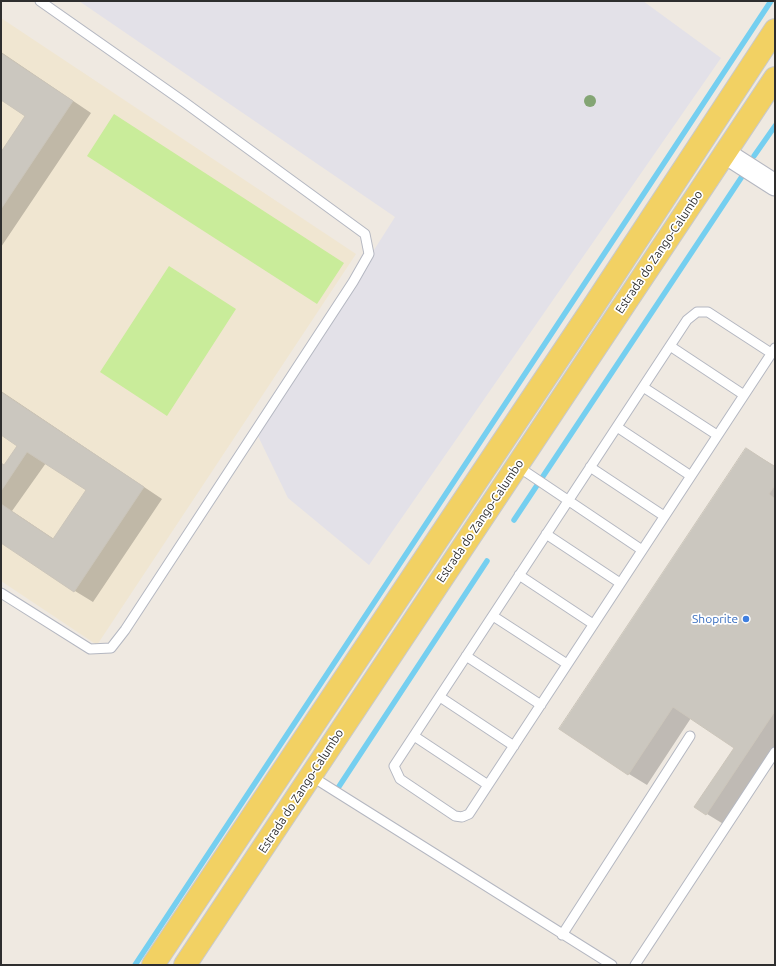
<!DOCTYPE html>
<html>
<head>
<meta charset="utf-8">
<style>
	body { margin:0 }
	#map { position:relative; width:776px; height:966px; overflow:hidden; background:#efe9e1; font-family:Ubuntu,sans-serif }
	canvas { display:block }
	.frame { position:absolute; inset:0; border:2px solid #2e2e2e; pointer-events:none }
</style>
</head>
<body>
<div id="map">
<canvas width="776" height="966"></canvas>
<div class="frame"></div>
</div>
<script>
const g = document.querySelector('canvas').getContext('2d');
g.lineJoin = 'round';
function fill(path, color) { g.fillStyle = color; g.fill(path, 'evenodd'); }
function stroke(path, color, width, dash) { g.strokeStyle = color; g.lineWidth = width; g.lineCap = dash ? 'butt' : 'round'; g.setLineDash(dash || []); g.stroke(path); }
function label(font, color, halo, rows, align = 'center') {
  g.font = font + ' Ubuntu,sans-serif'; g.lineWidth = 3.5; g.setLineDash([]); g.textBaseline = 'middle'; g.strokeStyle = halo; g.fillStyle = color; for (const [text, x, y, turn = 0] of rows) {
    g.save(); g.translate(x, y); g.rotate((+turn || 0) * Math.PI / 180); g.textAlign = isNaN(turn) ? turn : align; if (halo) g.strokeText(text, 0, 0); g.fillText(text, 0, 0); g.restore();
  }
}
const industrial = new Path2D(`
	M79 1H643L721 58 369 565 288 498 257 434 395 217Z`);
const education = new Path2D(`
	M1 18 356 254 97 645 1 581Z`);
const pitch = new Path2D(`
	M114 114 344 263 317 304 87 156Z
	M169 266 236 309 167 416 100 372Z`);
const shadow = new Path2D(`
	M1 52 91 113 1 247V153L26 116 1 99Z
	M1 391 162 499 93 602 75 591 1 542V464L5 466 18 445 1 434ZM46 463 87 490 54 539 12 511Z
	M746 449 775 466V749L725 825 707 814 735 748 691 718 647 785 629 774 561 729Z`);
const stream = new Path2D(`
	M754 156 775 126
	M514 520 743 175
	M336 791 487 561
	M135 965 771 1`);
const building = new Path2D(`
	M1 53 73 101 1 209V152L25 116 1 100Z
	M1 392 144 487 74 592 1 543V504L53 539 86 490 27 452 1 491V463L4 465 17 446 1 435Z
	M746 448 775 467V485L769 494 775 499V711L706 815 694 807 734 748 673 707 628 775 559 729Z`);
const service = new Path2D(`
	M670 346 744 395
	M771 353 708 312H697L687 320 394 766 400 779 455 816 462 817 469 814 775 348
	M643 387 717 435
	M617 427 691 476
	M517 466 642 550
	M590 467 664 516
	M546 534 620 583
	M519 575 593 624
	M1 593 90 649 111 648 125 630 353 282 369 254 365 234 184 102 40 1
	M493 616 567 664
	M466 656 541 705
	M440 697 514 746
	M414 736 488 785
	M311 776 612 965
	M562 935 690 736
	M635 965 775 752`);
const tertiary = new Path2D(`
	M725 153 775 185`);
const primary = new Path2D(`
	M153 965 591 310 775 30
	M185 965 775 78`);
const trees = [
	[590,101]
];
const markers = [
	[746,619,4,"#3f7fe0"]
];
const streetNames = [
	["Estrada do Zango-Calumbo",659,252,-56],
	["Estrada do Zango-Calumbo",480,521,-56],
	["Estrada do Zango-Calumbo",301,791,-57]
];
const shopNames = [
	["Shoprite",738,619]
];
fill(industrial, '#e3e1e8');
fill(education, '#f0e6d1');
fill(pitch, '#c9ec9a');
fill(shadow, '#0003');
stroke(stream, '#75cff0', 5.5);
fill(building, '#cbc7bf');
stroke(building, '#cbc5ba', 1);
stroke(service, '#b4b7c1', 11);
stroke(tertiary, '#b4b7c1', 23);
stroke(primary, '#c9c9c9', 24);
stroke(service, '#fff', 9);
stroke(tertiary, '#fff', 21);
stroke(primary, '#f2d163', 22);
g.fillStyle = '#84a574';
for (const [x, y] of trees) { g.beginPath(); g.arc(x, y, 6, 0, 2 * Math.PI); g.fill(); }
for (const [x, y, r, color] of markers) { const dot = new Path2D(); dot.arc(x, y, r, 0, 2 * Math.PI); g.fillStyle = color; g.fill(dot); stroke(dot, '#fff', 1.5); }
label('12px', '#2e2e2e', '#fff', streetNames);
label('12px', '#366cbe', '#fff', shopNames, 'right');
</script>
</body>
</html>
